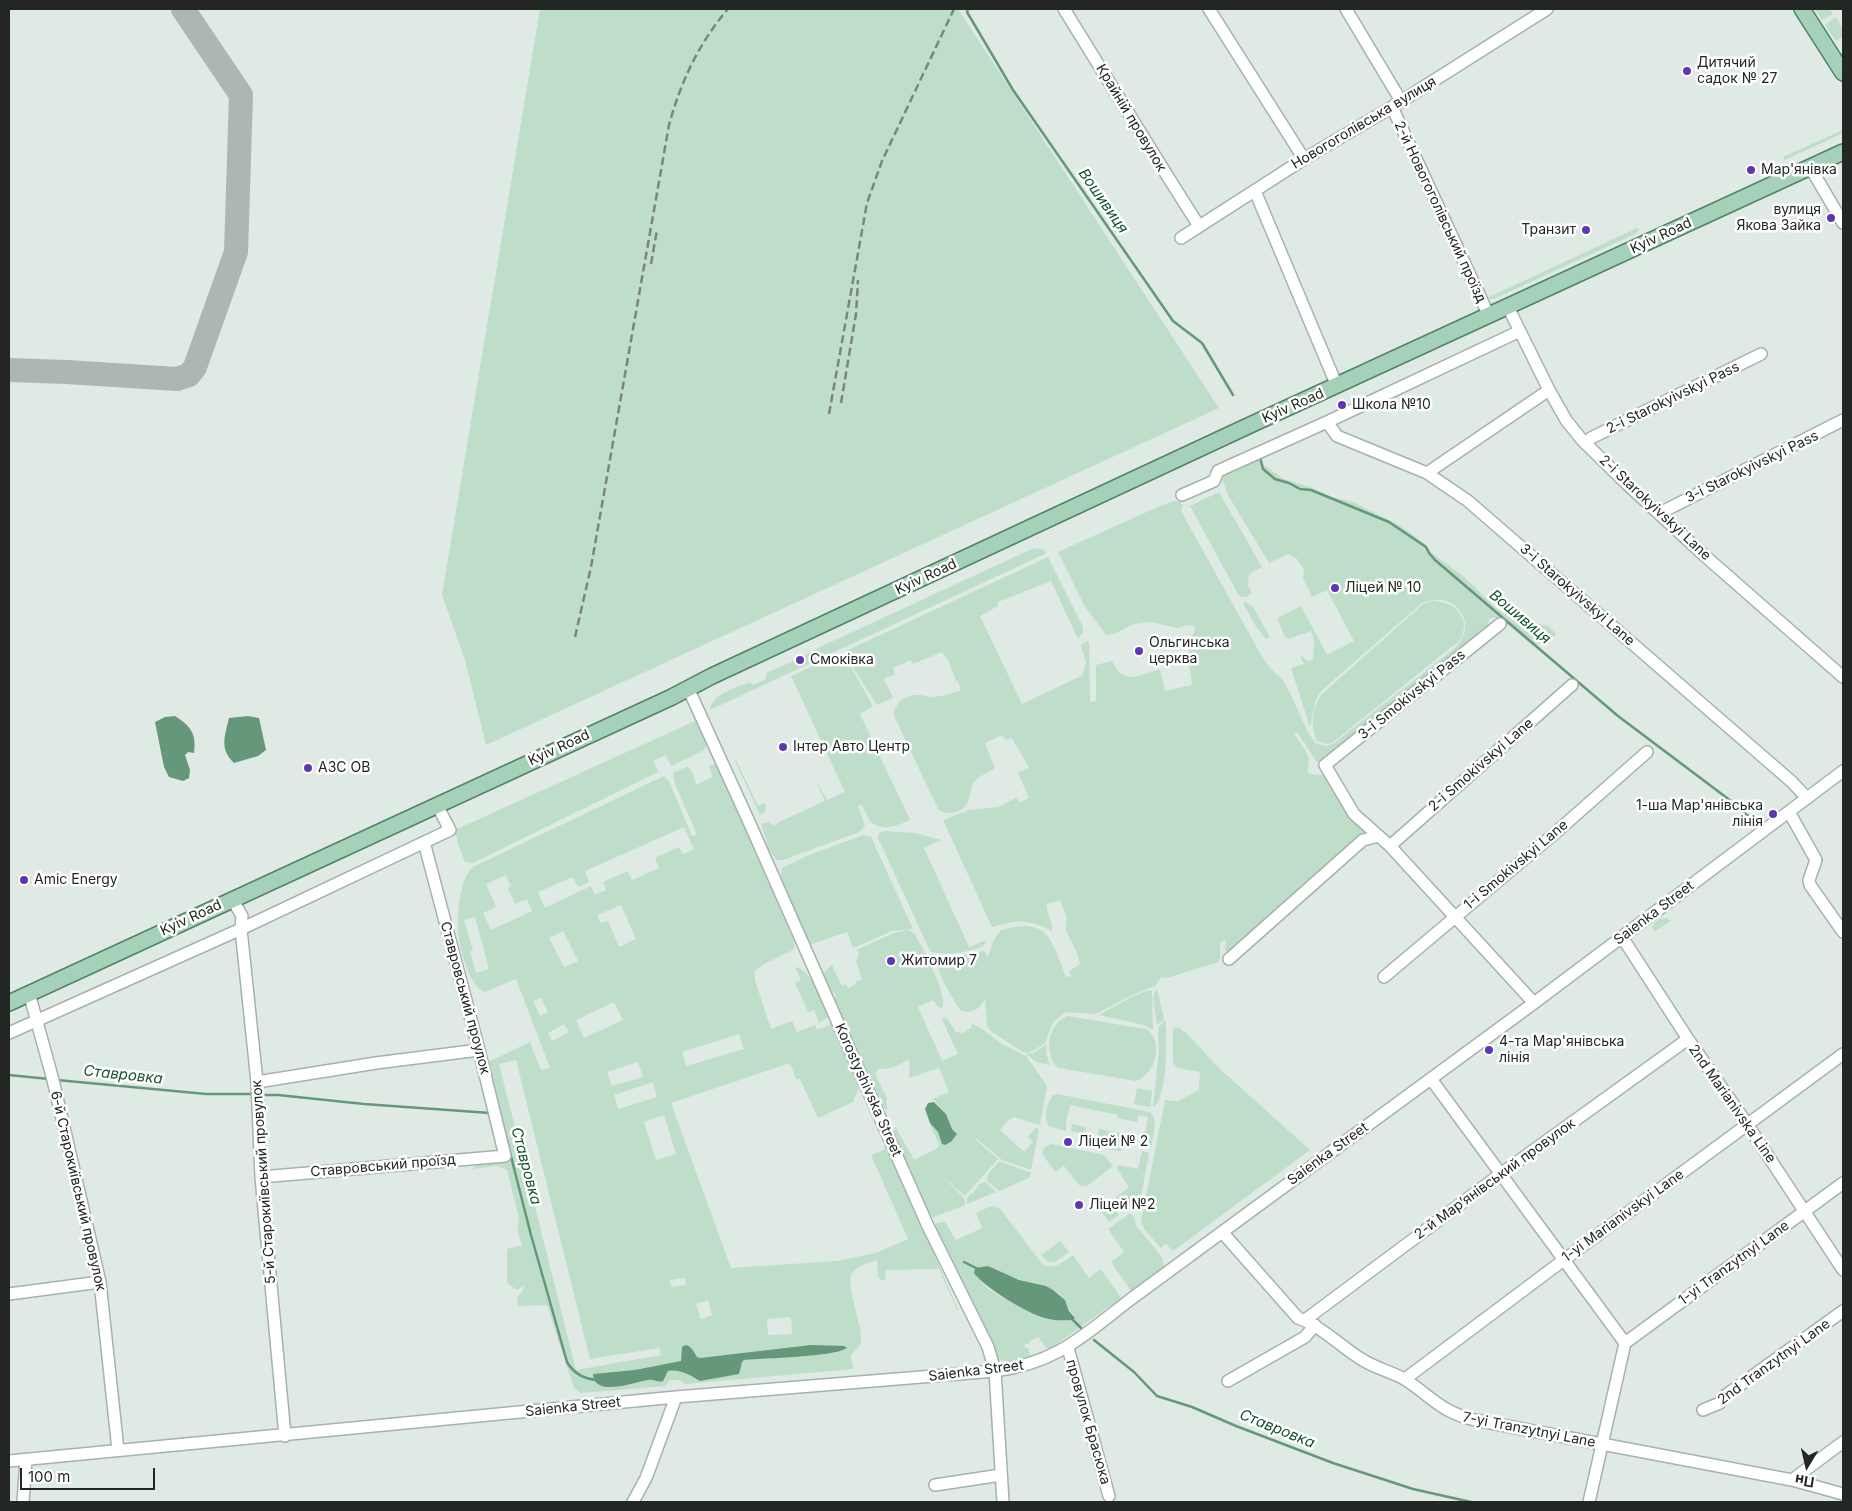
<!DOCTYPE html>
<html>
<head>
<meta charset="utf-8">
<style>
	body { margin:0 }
	#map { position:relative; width:1852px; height:1511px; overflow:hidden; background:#deeae3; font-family:Inter,sans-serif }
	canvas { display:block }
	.frame { position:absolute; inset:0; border:10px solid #222724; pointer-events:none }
	.north { position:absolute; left:1782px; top:1441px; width:50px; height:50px; -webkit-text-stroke:4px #fff; paint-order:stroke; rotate:189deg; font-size:14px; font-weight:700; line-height:20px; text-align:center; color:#222724 }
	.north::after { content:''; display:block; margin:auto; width:18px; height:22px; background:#222724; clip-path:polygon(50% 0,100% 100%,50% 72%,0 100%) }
	.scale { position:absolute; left:20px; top:1468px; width:135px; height:22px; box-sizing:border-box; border:2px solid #222724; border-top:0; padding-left:6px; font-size:15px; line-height:18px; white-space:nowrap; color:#222724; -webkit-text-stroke:4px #fff; paint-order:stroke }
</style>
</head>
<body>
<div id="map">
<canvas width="1852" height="1511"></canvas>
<div class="frame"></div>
<div class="north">Пн</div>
<div class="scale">100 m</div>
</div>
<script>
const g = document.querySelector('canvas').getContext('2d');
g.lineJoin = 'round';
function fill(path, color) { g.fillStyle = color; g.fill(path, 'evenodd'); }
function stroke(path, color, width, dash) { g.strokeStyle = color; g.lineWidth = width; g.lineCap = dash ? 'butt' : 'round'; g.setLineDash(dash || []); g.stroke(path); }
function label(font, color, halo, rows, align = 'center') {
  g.font = font + ' Inter,sans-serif'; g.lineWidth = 5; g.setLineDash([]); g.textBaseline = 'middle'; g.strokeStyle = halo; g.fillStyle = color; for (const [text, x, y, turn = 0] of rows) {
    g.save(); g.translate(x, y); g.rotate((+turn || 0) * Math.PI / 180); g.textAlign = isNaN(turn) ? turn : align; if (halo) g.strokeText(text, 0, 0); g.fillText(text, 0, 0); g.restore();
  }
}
const green = new Path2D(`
	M540 9H958L1219 408 486 745 465 660 442 595Z
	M1815 9H1830L1833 14 1822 20Z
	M1836 17 1843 29V36L1836 41 1825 25Z
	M1843 130V133L1785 160 1783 157Z
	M1637 228 1639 229 1637 233 1494 299H1485Z
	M1262 457V464L1284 479 1312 488 1332 497 1353 502 1402 527 1425 544 1432 553 1463 576 1496 608 1514 621 1523 624 1534 623 1548 626 1556 634 1553 638 1533 646 1510 626 1494 617 1489 619 1487 627 1456 653 1324 757 1326 760 1317 762 1297 732 1294 734C1301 745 1314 757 1307 770L1309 774 1323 775 1330 780 1364 828V836L1228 954 1225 949 1226 941 1223 940 1220 943V959L1218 962 1167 978 1161 977 1155 986 1132 995 1098 1013 1091 1014 1065 1012 1053 1022 1045 1043 1036 1049 1028 1053 1023 1052 992 1032 987 1026 985 998C981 1009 971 1015 960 1010L945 985 933 956 964 955 984 951 988 957 994 939 1001 930C1049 916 1051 940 1066 977L1071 976 1069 971 1080 964 1077 953 1066 931V916L1060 900 1047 904C1046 914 1054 923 1052 931 1027 918 1018 920 992 927L943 820 969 810 999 807 1016 798 1020 802 1029 798 1018 773 1029 768 1012 738 1006 740 1002 735 985 743 995 768C989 773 980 775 975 781 969 789 971 797 967 804 962 813 945 816 938 809L895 718C891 704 906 694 919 695 924 695 930 698 935 697 944 695 953 694 961 690L958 681H956L949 662 942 652 913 664 910 660 893 668 895 674 884 679 893 698 877 705 848 660 845 653 846 651 1048 557 1083 627V632L1078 639 1051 581 998 602V606L980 616 1022 704 1083 675 1086 662 1081 645 1087 641 1089 642 1090 702 1096 701V665L1112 661C1122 686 1141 675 1160 669L1165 691 1192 685C1190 662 1184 652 1195 630L1194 626 1188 625 1177 628 1151 622 1133 624 1114 634 1106 635 1084 605 1058 552 1160 506 1175 501 1180 502 1183 506 1181 511 1260 653C1264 660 1269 667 1274 672 1277 675 1280 676 1283 680 1295 700 1302 724 1315 743L1326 746 1333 744 1456 647C1459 643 1463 638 1464 633 1469 618 1457 602 1442 600 1435 599 1429 601 1422 603L1320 692 1315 702 1310 727 1291 668 1304 664 1300 655 1307 661 1313 660 1314 639 1311 631 1288 639 1285 637 1277 618 1301 606 1327 655 1354 641 1327 590 1312 597 1303 578 1304 569 1296 558 1288 554 1269 563 1228 495 1221 475Z
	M1219 492 1262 567 1249 574 1248 585 1252 593 1246 597H1241L1238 594 1190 506Z
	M1034 548 1042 549 1047 553 710 710C711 694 737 687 750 682L753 685 766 679V673L794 661 796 665 804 662V656L820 647Z
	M1433 601C1456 602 1473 619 1459 641L1332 743 1327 744 1317 741C1310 726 1312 709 1321 695L1423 604Z
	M1245 602 1253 607 1270 637 1266 639 1264 637 1255 625 1243 603Z
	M837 655 844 657 847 660 873 706 860 714 910 820C898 826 878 833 869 819 866 814 864 809 861 804L858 806 865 826 859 832 783 860H777L769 850 761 824 769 822 774 826 781 821 825 801 815 780 827 800 845 792 791 676Z
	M695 721 707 745 704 750 671 766 666 755 653 761 658 772 473 863 465 862 458 844 455 830Z
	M736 760 758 806 765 803 766 809 764 813 760 815 735 761Z
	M713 764 718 767 795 944 793 950 764 964 755 971V980L771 1029 792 1021 797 1032 815 1025 817 1030 832 1024 859 1088 853 1102 818 1118 800 1079H796L790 1063 671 1103 731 1268 837 1261 876 1253 908 1239 871 1155 888 1148 958 1309V1312L939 1269 885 1270 886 1279 882 1281 878 1277 877 1260C870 1263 857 1266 852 1273 846 1281 858 1317 860 1328 861 1333 861 1338 861 1344L851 1355 853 1369 685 1384 679 1380H670L665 1386 581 1393 574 1388 547 1305 518 1306 517 1297 522 1292 525 1285 517 1290 507 1283V1249L523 1245C517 1236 517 1227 519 1218L507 1170 497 1166 471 1169C478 1162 496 1162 505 1163L486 1063 530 1042 541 1070 550 1068 516 979 485 992C470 989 458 944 458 930 457 914 460 877 473 867L664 776 669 781 692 836 697 835 675 784 673 773 688 766 693 774 696 785 713 777 709 766ZM684 827 694 849 683 854 679 847 655 858 659 868 632 880 628 871 603 882 606 890 595 895 591 886 545 908 538 892 573 877 578 887 589 882 585 871ZM506 875 511 886 508 888 515 904 527 899 532 911 491 930 483 913 496 907 486 884ZM621 905 636 939 619 947 608 921 601 923 597 915ZM475 917 489 969 476 973 470 951H473L464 920ZM563 931 578 961 564 967 549 938ZM541 998 548 1012 540 1016 533 1001ZM614 1002 623 1020 584 1038 576 1020ZM564 1024 569 1032 552 1041 548 1033ZM739 1034 744 1049 686 1066 682 1052ZM516 1060 590 1359 659 1348 661 1355 576 1370 499 1064ZM638 1062 643 1077 612 1086 607 1072ZM653 1082 657 1097 618 1109 614 1095ZM664 1115 676 1154 656 1160 644 1122ZM685 1278 686 1285 671 1287 670 1280ZM708 1300 712 1315 701 1319 696 1304ZM791 1317 792 1334 768 1335 767 1319Z
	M885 831 915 833 941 840 924 848 969 947 986 940 984 945C973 952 942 957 930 951L878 838 879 833Z
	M863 835 871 837 913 929 892 931 853 948 847 932 809 945 780 881 782 868 807 856Z
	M1667 918 1671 921 1655 931 1652 928C1655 921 1659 918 1667 918Z
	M908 930 915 934C922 948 949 996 942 1008L938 1007 933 1000 918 1007 942 1061 958 1054 942 1019 946 1017 956 1032 963 1033 971 1028 972 1024 981 1028 1002 1044 1026 1056 1047 1086 1040 1125 1014 1117 1007 1121 1000 1130 1024 1152 1033 1142 1028 1137 1035 1128 1039 1129 1031 1170 1002 1160 976 1138 975 1139 998 1159 965 1196 942 1176 964 1198 965 1205 934 1217 929 1215 918 1193 895 1138 894 1129 896 1127C901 1139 908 1147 914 1160L936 1149 939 1145 930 1124H932L938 1132 942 1143H949L955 1138 956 1133 952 1129 946 1114 933 1099 949 1092 939 1068 909 1078 910 1063 908 1060 892 1068 879 1069 875 1073 887 1099 886 1104 888 1109 882 1108 834 1003 836 994 829 990 822 976 825 971 832 965 842 986 846 984 848 988 856 984V982L862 979 856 961 859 953 856 950 894 933Z
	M795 967C811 968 823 1004 828 1017L819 1023 814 1010 808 1012 795 983 801 980Z
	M1157 988 1164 1019 1157 1025 1153 997Z
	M1150 990 1152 991 1153 1030 1144 1025 1099 1015 1133 996Z
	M1068 1016 1144 1029 1145 1028C1165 1040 1156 1074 1136 1081L1059 1068C1042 1056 1048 1022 1068 1016Z
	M1165 1020C1168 1035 1167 1101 1153 1107L1159 1050 1158 1028Z
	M1178 1027 1187 1034 1221 1070 1310 1150 1173 1251 1166 1244 1161 1248 1145 1230 1141 1222 1165 1100 1178 1101 1199 1090 1200 1072 1178 1068 1173 1063V1029Z
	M1047 1044 1046 1053 1050 1065 1037 1062 1026 1054 1033 1053Z
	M1137 1088 1152 1091 1150 1107 1134 1104Z
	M1057 1094 1150 1112C1159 1122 1153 1135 1151 1147L1143 1145 1148 1117 1138 1115 1137 1122 1117 1118 1118 1115 1070 1105 1066 1121V1131L1049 1126C1043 1118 1047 1104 1052 1096Z
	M1072 1124 1086 1127 1085 1134 1071 1131Z
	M1099 1129 1125 1134 1121 1151 1105 1149 1107 1139 1097 1137Z
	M1052 1144 1104 1155 1113 1166 1087 1186H1080L1064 1166 1055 1172 1043 1155V1150L1046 1146Z
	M1142 1151 1149 1153 1141 1196 1138 1200 1124 1211 1115 1198 1129 1187 1117 1169 1118 1165 1138 1169Z
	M1000 1161 1031 1173 1029 1178 999 1191 987 1181 988 1174Z
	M986 1182 996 1192 967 1204V1198L971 1193 973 1194 979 1184Z
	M1110 1202 1119 1215 1109 1222 1100 1210Z
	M995 1206 1001 1210 1043 1265C1055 1270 1063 1262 1073 1255L1089 1278 1101 1269 1121 1298 1051 1348H1046L1038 1337 1030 1341V1343L1024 1345 1026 1349 1028 1348 1030 1356C1019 1360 1004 1366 995 1356L935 1227 937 1223 945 1222 956 1240 982 1228 976 1213 989 1207ZM988 1266C998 1271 1009 1277 1020 1280 1035 1285 1046 1284 1059 1294 1067 1300 1067 1310 1075 1316 1041 1309 995 1306 974 1273Z
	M1129 1214 1134 1216 1136 1226 1162 1257 1164 1266 1131 1291 1111 1262 1124 1252 1108 1229Z
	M1060 1241 1069 1252 1055 1262H1048L1041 1255Z`);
const water = new Path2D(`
	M175 716C190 725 197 734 194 753L188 752 185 755 190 770 189 778 183 781 169 777 164 767 155 722 165 717Z
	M248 716 259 718 266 750 258 756 234 763C219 749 225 735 229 718Z
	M934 1102 946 1114 952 1129 957 1134 952 1141 945 1145 942 1144 938 1132 930 1123 925 1109 928 1103Z
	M988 1266 1019 1280 1046 1286 1053 1290 1065 1300 1069 1311 1075 1318 1072 1320C1065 1320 1057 1321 1049 1319 1033 1317 983 1287 974 1273L975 1268Z
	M685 1345C692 1346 693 1351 697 1357L700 1358 811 1345 844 1346 847 1348C835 1357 763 1358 744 1360L742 1362 739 1374 700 1381C689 1375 681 1369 668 1371L663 1381C658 1383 653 1379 648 1380 634 1382 594 1398 593 1374L635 1370 681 1361 682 1347Z`);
const stream = new Path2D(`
	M968 9 967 12 1013 90 1173 321 1202 343 1233 395
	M1260 457 1263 469 1275 479 1289 483 1300 489 1311 490 1389 522 1426 547 1429 553 1435 560 1618 716 1731 801 1755 822
	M9 1075 49 1079
	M57 1080 206 1094H254
	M262 1095H278L364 1104 490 1113
	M502 1121 531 1235 567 1362C574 1374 584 1379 597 1380
	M964 1262 978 1269
	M1071 1318 1081 1328
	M1094 1340 1134 1372 1157 1396 1192 1407 1236 1426 1333 1463 1413 1489 1471 1502`);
const taxiway = new Path2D(`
	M9 370 67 372 177 379 189 375 195 367 236 252 241 95 183 9`);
const minor = new Path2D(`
	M1064 9 1168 177 1199 226
	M1209 9 1304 159
	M1346 9 1401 101
	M1392 107 1489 316
	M1810 167 1843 223
	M1255 191 1337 386
	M1181 238 1304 159 1392 107 1547 9
	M1508 307 1549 390 1566 420 1582 440 1628 485 1705 556 1843 677
	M1327 422 1337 436 1427 473 1468 501 1792 782 1807 798
	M1585 443 1591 438 1761 354
	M1427 473 1549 390
	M1182 495 1214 481 1218 471 1327 422 1520 331
	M1660 513 1843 420
	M1500 624 1325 765 1354 814 1390 846 1534 1003
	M688 688 750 824 927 1224 988 1347 995 1371 1003 1502
	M1789 812 1816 860 1809 880 1810 885 1843 932
	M1390 846 1572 685
	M232 899 242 916 241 929 257 1082 261 1177 285 1436
	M1622 937 1688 1039 1747 1124 1843 1270
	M1229 959 1363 840 1379 836
	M1384 977 1554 834 1647 752
	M29 993 53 1080 100 1282 118 1450
	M9 1033 241 929 450 830 437 805
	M1431 1079 1625 1343
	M257 1082 376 1063 479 1050
	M261 1177 505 1156 479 1050 424 842
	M1222 1232 1298 1318C1321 1326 1338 1344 1358 1357 1373 1368 1391 1371 1406 1380 1433 1398 1441 1412 1475 1420L1792 1480 1843 1494
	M9 1294 100 1282
	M1305 1320 1502 1173 1688 1039
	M1625 1343 1843 1183
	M1068 1348 1109 1496
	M1405 1379 1565 1259 1843 1054
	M1228 1381 1305 1337 1315 1325
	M1703 1410 1720 1403 1722 1398 1843 1311
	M9 1461 676 1397 995 1371C1057 1363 1083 1336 1131 1299L1534 1003 1843 771
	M1792 1480 1843 1442
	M935 1485 1001 1475
	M23 1502 26 1460
	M633 1502 646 1478 676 1397
	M1589 1502 1625 1343`);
const major = new Path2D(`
	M1802 9 1843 73
	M9 1003 672 697 712 676 1248 426 1843 152`);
const rail = new Path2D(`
	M651 264 657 230
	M841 403 856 314 858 280
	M829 414 867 203 882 161 954 9
	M575 637 591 567 669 125C681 81 699 43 728 9`);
const markers = [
	[1687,71,5,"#5d38b0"],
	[1751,170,5,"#5d38b0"],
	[1831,218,5,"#5d38b0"],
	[1586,230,5,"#5d38b0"],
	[1342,405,5,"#5d38b0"],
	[1335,588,5,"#5d38b0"],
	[1139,651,5,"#5d38b0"],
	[800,660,5,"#5d38b0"],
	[783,747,5,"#5d38b0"],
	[308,768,5,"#5d38b0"],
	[1773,814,5,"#5d38b0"],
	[24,880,5,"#5d38b0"],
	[891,961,5,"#5d38b0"],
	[1489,1050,5,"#5d38b0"],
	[1068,1142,5,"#5d38b0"],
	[1079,1205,5,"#5d38b0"]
];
const poiNames = [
	["Дитячий",1697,63],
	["садок № 27",1697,79],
	["Мар'янівка",1761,170],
	["вулиця",1821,210,"right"],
	["Якова Зайка",1821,226,"right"],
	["Транзит",1576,230,"right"],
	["Школа №10",1352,405],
	["Ліцей № 10",1345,588],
	["Ольгинська",1149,643],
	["церква",1149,659],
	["Смоківка",810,660],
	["Інтер Авто Центр",793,747],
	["АЗС ОВ",318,768],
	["1-ша Мар'янівська",1763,806,"right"],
	["лінія",1763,822,"right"],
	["Amic Energy",34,880],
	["Житомир 7",901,961],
	["4-та Мар'янівська",1499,1042],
	["лінія",1499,1058],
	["Ліцей № 2",1078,1142],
	["Ліцей №2",1089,1205]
];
const streetNames = [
	["Крайній провулок",1131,118,59],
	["Новогоголівська вулиця",1364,123,-31],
	["2-й Новогоголівський проїзд",1440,212,65],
	["Kyiv Road",1661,236,-25],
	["2-i Starokyivskyi Pass",1673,398,-26],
	["Kyiv Road",1293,406,-24],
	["3-i Starokyivskyi Pass",1752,467,-26],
	["2-i Starokyivskyi Lane",1655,508,43],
	["Kyiv Road",926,577,-25],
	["3-i Starokyivskyi Lane",1577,595,41],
	["3-i Smokivskyi Pass",1412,695,-39],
	["Kyiv Road",559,748,-25],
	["2-i Smokivskyi Lane",1481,765,-41],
	["1-i Smokivskyi Lane",1516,865,-40],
	["Saienka Street",1654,913,-37],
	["Kyiv Road",191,918,-25],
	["Ставровський проулок",465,998,75],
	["Korostyshivska Street",868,1090,66],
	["2nd Marianivska Line",1732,1104,55],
	["Saienka Street",1328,1154,-36],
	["Ставровський проїзд",383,1166,-5],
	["2-й Марʼянівський провулок",1495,1179,-36],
	["5-й Старокиївський провулок",264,1182,-94],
	["6-й Старокиївський провулок",78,1191,77],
	["1-yi Marianivskyi Lane",1623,1216,-36],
	["1-yi Tranzytnyi Lane",1734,1263,-36],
	["2nd Tranzytnyi Lane",1774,1362,-36],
	["Saienka Street",976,1371,-7],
	["Saienka Street",573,1407,-6],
	["провулок Брасюка",1088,1422,74],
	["7-yi Tranzytnyi Lane",1529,1430,11]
];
const waterNames = [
	["Вошивиця",1103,201,55],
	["Вошивиця",1520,617,40],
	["Ставровка",123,1075,6],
	["Ставровка",526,1166,75],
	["Ставровка",1277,1429,22]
];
fill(green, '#bedeca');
fill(water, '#65987a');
stroke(stream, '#65987a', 2.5);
stroke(taxiway, '#adb7b1', 24);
stroke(minor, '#a6b2aa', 14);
stroke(major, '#518266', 18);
stroke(minor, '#fff', 11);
stroke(major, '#a6d1b9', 15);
stroke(rail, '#7c847f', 2.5, [8, 4]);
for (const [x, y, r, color] of markers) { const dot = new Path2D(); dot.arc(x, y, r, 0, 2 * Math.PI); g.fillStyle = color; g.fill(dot); stroke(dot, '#fff', 2); }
label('14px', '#222724', '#fff', poiNames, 'left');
label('14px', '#222724', '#fff', streetNames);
label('italic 15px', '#145234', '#fff', waterNames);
</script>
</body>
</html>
